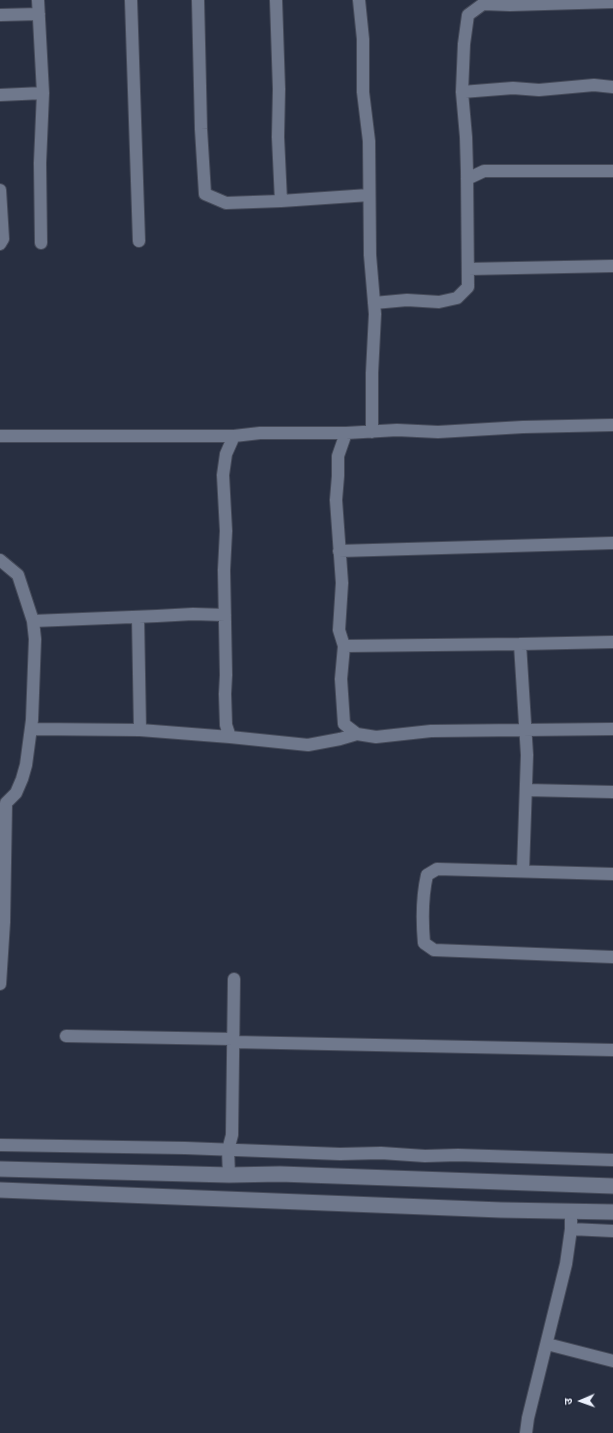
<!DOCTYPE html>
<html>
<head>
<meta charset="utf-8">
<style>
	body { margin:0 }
	#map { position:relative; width:613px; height:1433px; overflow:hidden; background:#282f41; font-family:"Nunito Sans","Noto Sans Devanagari",sans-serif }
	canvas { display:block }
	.north { position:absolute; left:561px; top:1381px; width:40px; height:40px; -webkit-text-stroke:3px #1f2537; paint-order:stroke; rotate:268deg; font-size:11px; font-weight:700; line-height:16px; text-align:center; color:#ecf1fd }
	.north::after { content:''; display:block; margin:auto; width:14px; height:18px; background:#ecf1fd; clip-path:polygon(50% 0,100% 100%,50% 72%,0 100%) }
</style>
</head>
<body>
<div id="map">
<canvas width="613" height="1433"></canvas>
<div class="north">उ</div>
</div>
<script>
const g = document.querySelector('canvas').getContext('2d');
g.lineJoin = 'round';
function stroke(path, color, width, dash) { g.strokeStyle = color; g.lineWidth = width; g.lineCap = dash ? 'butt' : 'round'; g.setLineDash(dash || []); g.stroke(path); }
const minor = new Path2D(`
	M38 0 43 93 40 163 41 243
	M131 0 139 241
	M198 0 201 129 205 194 226 203 281 201 369 195
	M276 0 279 89 278 137 281 201
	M359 0 363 39V92L369 141 370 255 375 314 372 373V432
	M0 15 39 14
	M462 92 513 88 539 90 594 85 613 87
	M0 95 43 93
	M467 179 484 171H613
	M0 190 3 239 0 244
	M468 269 613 266
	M374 303 407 300 439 302 457 298 468 287 467 172 466 137 462 92 464 44 468 15 483 4 510 5 613 2
	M613 425 523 427 438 432 397 430 346 433 338 456V476L336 500 342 583 339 630 344 646 341 679 344 724 357 734 376 737 431 731 613 729
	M346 433H260L234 436 226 454 223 475 226 531 224 570 226 675 225 694 226 725 230 737 308 745 340 739 357 734
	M0 436H234
	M339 551 613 543
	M0 560 18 575 33 621 35 639 32 720 26 765 22 779 16 793 6 803 4 922 0 984
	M138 617 140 730 230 737
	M33 621 157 616 193 614 225 615
	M344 646 520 644
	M31 729 140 730
	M526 790 613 792
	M523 871 527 755 520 644 613 642
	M613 874 437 869 427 875C422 897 422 920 424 943L434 950 613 957
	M66 1036 233 1039
	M233 1042 613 1050
	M0 1145 185 1148 340 1154 381 1153 425 1156 458 1155 613 1160
	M229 1175 228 1150 232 1135 234 979
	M571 1229 613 1231
	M547 1344 613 1361
	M526 1433 528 1418 566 1264 571 1229V1212`);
const tertiary = new Path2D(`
	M0 1169 229 1175 280 1174 613 1186
	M0 1190 501 1210 613 1212`);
stroke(minor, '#464b5a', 14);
stroke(tertiary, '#464b5a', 17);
stroke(minor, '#6f788c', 12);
stroke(tertiary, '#6f788c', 15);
</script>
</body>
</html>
